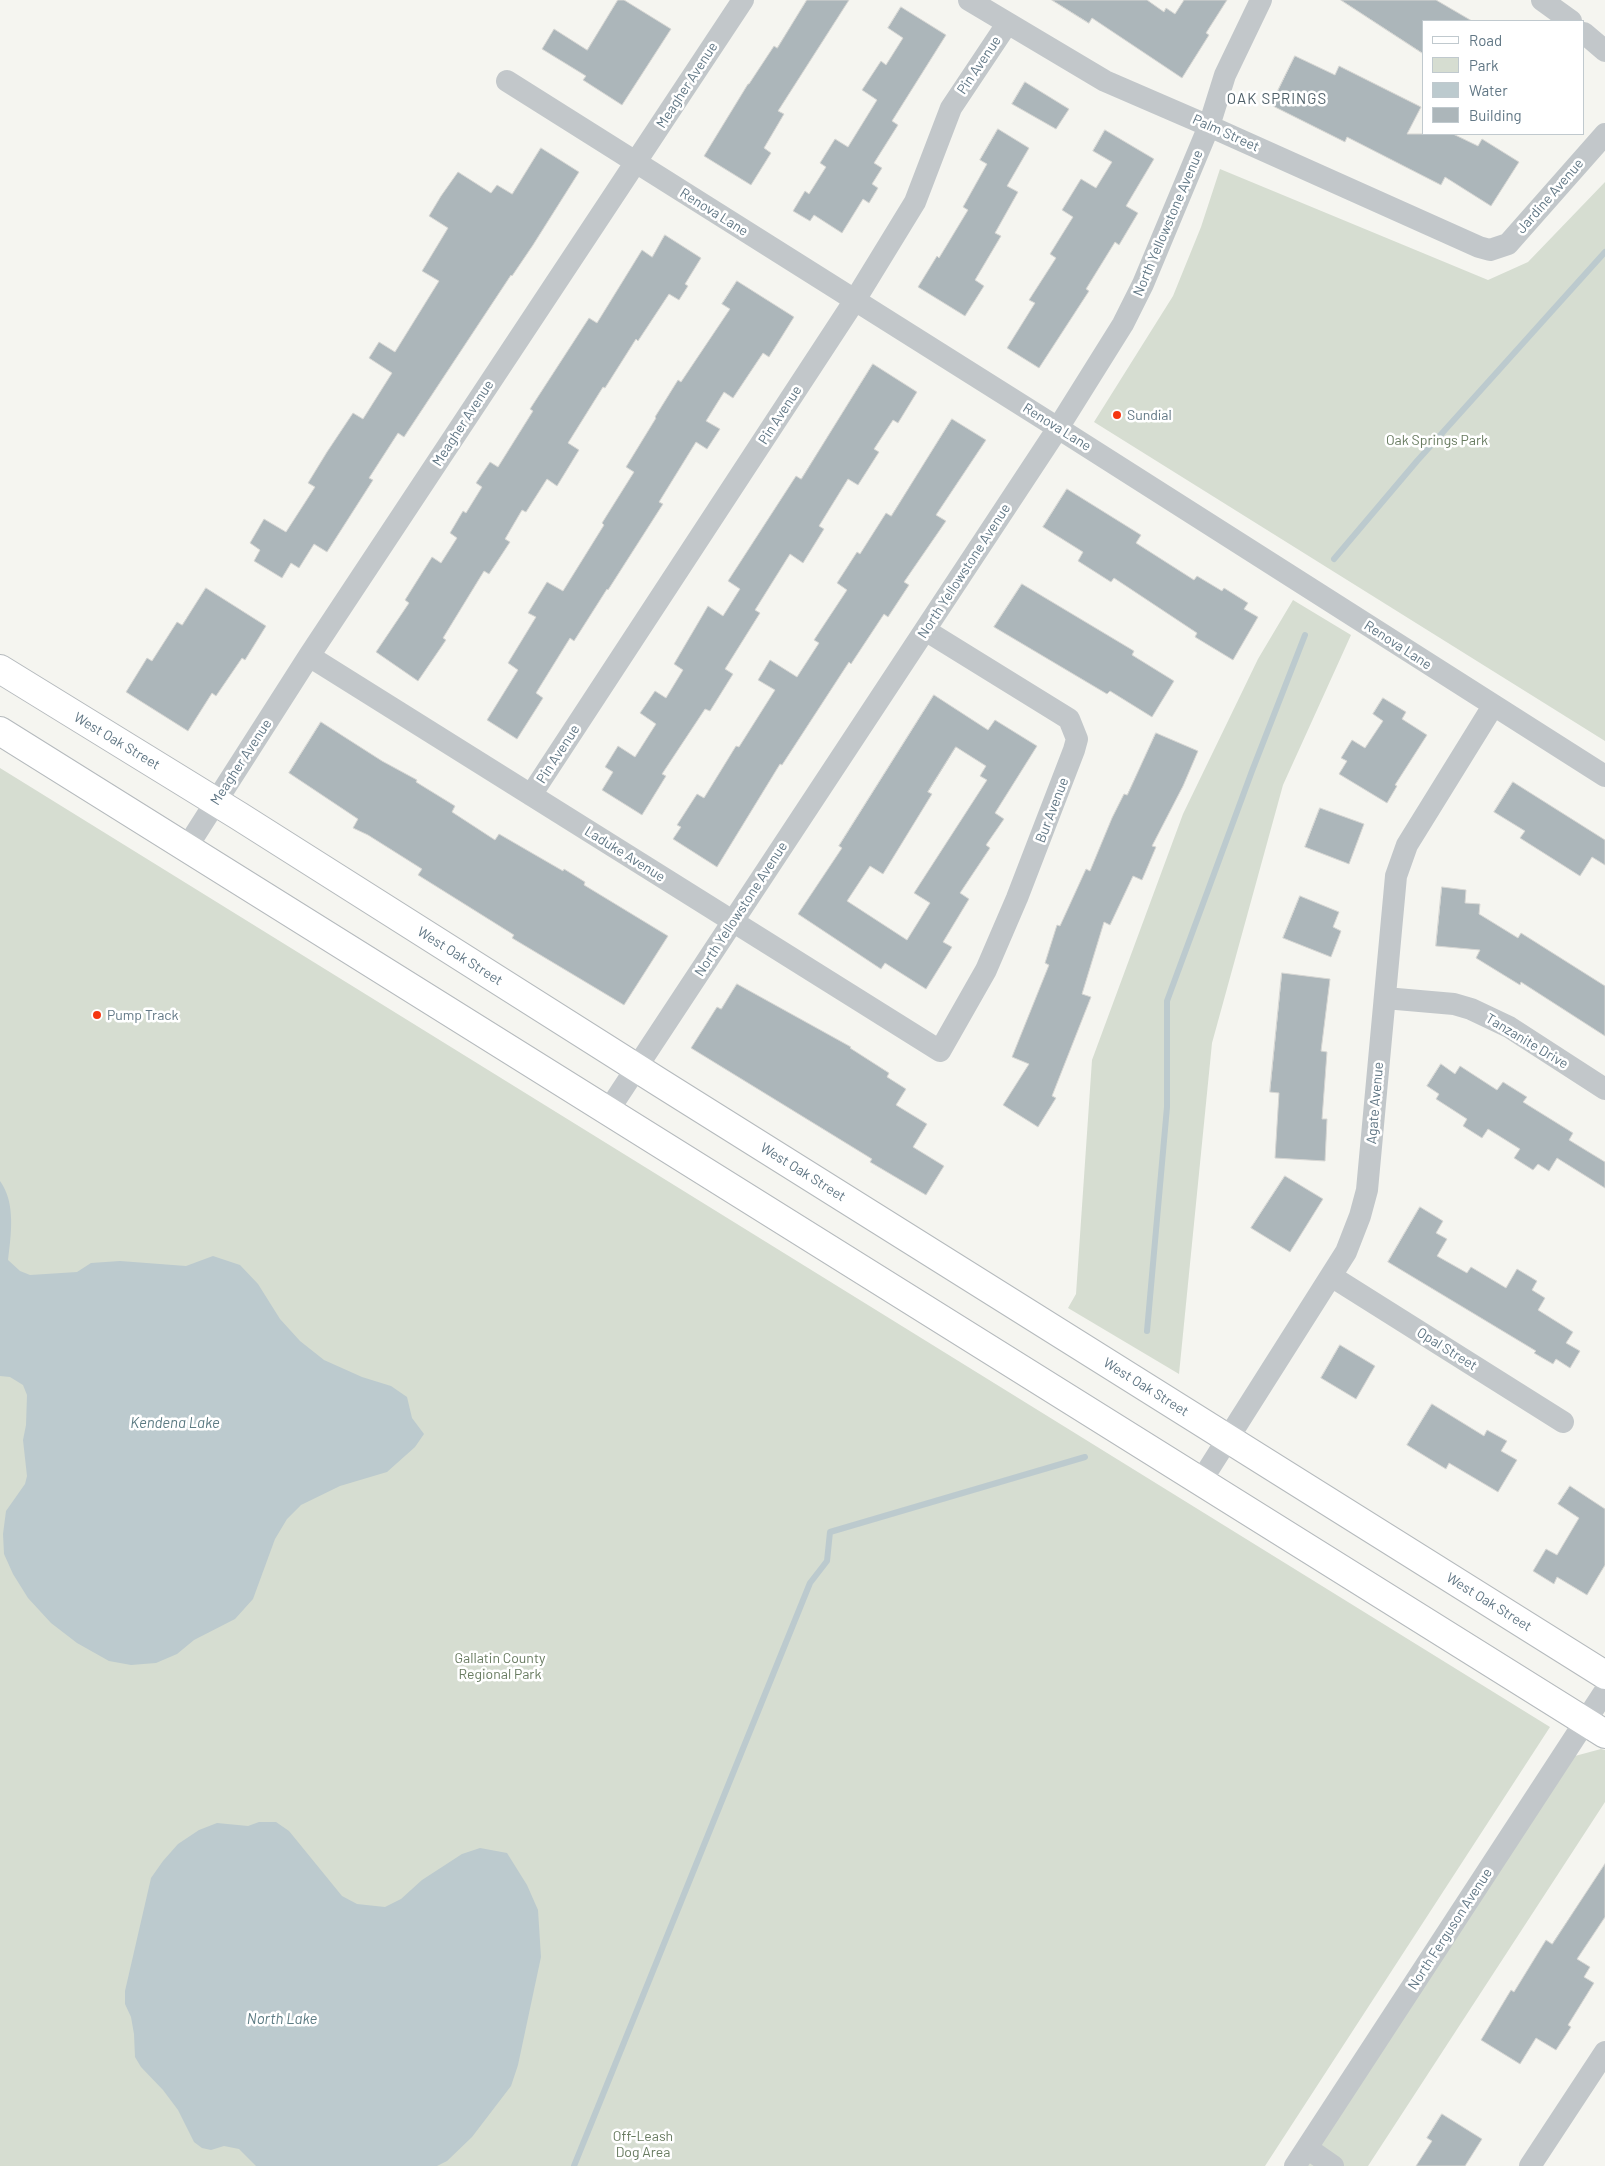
<!DOCTYPE html>
<html>
<head>
<meta charset="utf-8">
<style>
	body { margin:0 }
	#map { position:relative; width:1605px; height:2166px; overflow:hidden; background:#f5f5f0; font-family:Barlow,sans-serif }
	canvas { display:block }
	.legend { position:absolute; left:1422px; top:20px; width:162px; height:115px; box-sizing:border-box; background:#fff; border:1px solid #c0c9ce; margin:0; padding:6px 9px; list-style:none; font-size:15px; color:#617785 }
	.legend li { display:flex; align-items:center; gap:10px; height:25px }
	.legend b { width:25px; border:1px solid #c0c9ce }
</style>
</head>
<body>
<div id="map">
<canvas width="1605" height="2166"></canvas>
<ul class="legend">
<li><b style="height:6px;background:#fff"></b>Road</li>
<li><b style="height:14px;background:#d6ddd1"></b>Park</li>
<li><b style="height:14px;background:#bccace"></b>Water</li>
<li><b style="height:14px;background:#acb6ba"></b>Building</li>
</ul>
</div>
<script>
const g = document.querySelector('canvas').getContext('2d');
g.lineJoin = 'round';
function fill(path, color) { g.fillStyle = color; g.fill(path, 'evenodd'); }
function stroke(path, color, width, dash) { g.strokeStyle = color; g.lineWidth = width; g.lineCap = dash ? 'butt' : 'round'; g.setLineDash(dash || []); g.stroke(path); }
function label(font, color, halo, rows, align = 'center') {
  g.font = font + ' Barlow,sans-serif'; g.lineWidth = 5; g.setLineDash([]); g.textBaseline = 'middle'; g.strokeStyle = halo; g.fillStyle = color; for (const [text, x, y, turn = 0] of rows) {
    g.save(); g.translate(x, y); g.rotate((+turn || 0) * Math.PI / 180); g.textAlign = isNaN(turn) ? turn : align; if (halo) g.strokeText(text, 0, 0); g.fillText(text, 0, 0); g.restore();
  }
}
const green = new Path2D(`
	M1220 169 1488 280 1528 262 1605 182V741L1094 422 1173 296 1201 227Z
	M1293 600 1351 635 1283 785 1212 1043 1179 1374 1068 1308 1076 1294 1092 1060 1183 814 1258 659Z
	M0 768 1550 1727 1265 2166H0Z
	M1601 1749 1605 1750V1802L1368 2166H1301L1560 1760Z`);
const water = new Path2D(`
	M0 1181C16 1203 11 1235 8 1260L20 1271 30 1275 77 1272 91 1263 120 1261 186 1266 213 1256 240 1265 258 1284 280 1319 300 1341 324 1360 362 1377 391 1386 407 1397 412 1418 424 1434 415 1447 387 1472 340 1486 301 1505 287 1519 275 1539 253 1599 235 1619 194 1640 177 1654 156 1663 131 1665 109 1661 77 1643 51 1623 28 1598 13 1574 4 1554 3 1534 6 1511 25 1484 27 1476 23 1440 26 1425 27 1395 23 1385 10 1377 0 1376Z
	M259 1822H276L289 1831 342 1896 357 1904 385 1907 401 1899 422 1880 462 1854 480 1848 507 1853 527 1885 538 1910 541 1957 518 2065 511 2086 472 2137 447 2161 437 2166H256L239 2149 224 2146 211 2150 202 2148 194 2142 178 2110 163 2090 141 2067 135 2057 134 2034 131 2017 125 2004V1991L151 1878 163 1861 178 1844 199 1830 217 1823 248 1826Z`);
const stream = new Path2D(`
	M1334 559 1417 461 1605 252
	M1147 1331 1167 1107V1001L1252 771 1305 635
	M574 2166 810 1583 827 1561 830 1532 1085 1457`);
const building = new Path2D(`
	M618 0H624L671 29 622 105 583 80 586 76 542 49 554 29 587 50Z
	M807 0H849L778 111 784 114 764 148 771 153 751 185 704 156 748 84H749L774 46 777 48Z
	M1052 0H1147L1164 12 1166 8 1175 14 1184 0H1227L1206 33 1209 35 1182 78 1092 18 1089 23Z
	M1341 0H1436L1472 21H1424V54Z
	M901 7 946 35 892 121 898 125 874 163 882 168 872 184 878 188 869 203 863 199 842 233 814 215 810 221 793 211 805 191 809 194 826 167 820 163 835 139 848 147 877 100 862 90 881 61 886 65 903 38 888 28Z
	M1295 56 1335 75 1339 66 1421 107 1407 134H1453L1478 146 1482 139 1519 162 1491 206 1445 177 1441 185 1347 137 1345 142 1271 105Z
	M1025 82 1069 109 1056 129 1012 104Z
	M998 129 1029 148 1007 186 1018 192 995 233 1001 236 975 280 984 286 965 316 918 287 937 256 939 258 968 210 963 207 987 164 980 160Z
	M1105 130 1154 159 1126 206 1138 213 1119 245 1115 242 1086 289 1089 291 1039 368 1007 348 1035 303 1029 300 1056 258 1050 254 1073 217 1062 210 1081 179 1096 188 1112 162 1093 151Z
	M541 148 579 172 533 245 512 276 511 275 404 437 398 433 369 478 373 480 327 552 314 544 299 568 291 563 282 578 254 561 260 550 250 543 264 519 286 532 315 487 308 483 327 452 353 413 363 419 392 373 369 358 379 342 395 352 439 281 422 271 448 228 429 216 441 196 458 172 491 193 497 185 512 194Z
	M665 235 701 258 685 284 688 286 679 300 669 294 638 341 636 339 605 388 603 387 568 443 579 450 557 486 547 479 526 512 522 510 505 539 510 542 489 574 484 571 443 638 446 640 418 681 376 652 409 603 405 600 432 557 441 563 457 538 450 533 463 511 466 513 482 487 476 483 490 462 498 467 533 411 530 409 589 318 597 323 642 250 652 257Z
	M737 281 794 317 769 357 763 353 733 398 724 392 706 421 720 429 707 449 696 442 659 502 663 504 608 590 607 589 574 641 570 638 536 693 543 698 517 739 487 720 518 670 508 663 536 617 528 613 547 582 563 591 604 525 602 523 634 472 626 467 656 418 655 417 678 380 681 382 730 309 722 304Z
	M873 364 917 392 898 423 893 420 874 449 879 452 858 485 848 479 819 526 824 529 803 563 790 554 755 610 760 613 725 669 733 674 710 711 705 709 662 774 666 776 642 815 602 790 613 772 605 767 618 746 635 757 656 724 640 713 655 691 666 698 683 670 674 664 708 606 723 616 740 589 728 581 796 476 801 479Z
	M952 419 986 440 936 515 946 521 904 582 909 585 888 617 884 614 851 664 849 662 782 765 780 764 717 867 673 839 681 827 677 825 697 794 704 798 736 746 739 747 775 690 758 680 770 660 797 677 819 643 814 640 847 590 837 583 857 552 860 554 886 513 891 516Z
	M1067 489 1141 535 1136 543 1194 580 1197 576 1222 591 1224 588 1248 603 1244 609 1258 617 1233 660 1195 637 1197 633 1114 578 1111 582 1078 561 1083 552 1043 527Z
	M1022 584 1134 651 1132 655 1174 681 1152 717 1110 691 1107 694 994 627Z
	M206 588 266 626 245 660 242 658 216 696 212 693 188 731 126 692 147 658 152 661 177 622 182 625Z
	M934 695 988 730 995 720 1037 746 995 813 1004 819 986 845 990 848 960 893 969 899 943 942 952 947 926 989 885 963 881 969 798 914 842 848 839 846ZM956 747 986 766 980 776 987 780 914 893 930 903 907 940 847 901 870 866 883 874 932 794 928 792Z
	M1383 698 1406 712 1402 719 1427 735 1395 785 1397 786 1387 803 1339 774 1347 761 1341 758 1352 740 1365 748 1383 721 1373 714Z
	M321 722 382 761 417 780 416 782 455 806 452 812 495 840 499 834 563 871 564 869 585 882 584 885 668 936 624 1005 512 938 514 935 418 875 422 869 368 835 353 828 358 819 289 773Z
	M1156 733 1198 751 1183 786 1152 846 1156 847 1142 880 1133 876 1110 925 1104 922 1082 994 1091 997 1052 1096 1056 1098 1038 1127 1003 1105 1029 1064 1012 1057 1049 965 1045 963 1057 925 1060 926 1086 869 1090 871 1112 818 1124 794 1127 795Z
	M1513 782 1605 840V865L1592 857 1580 876 1520 838 1525 831 1494 812Z
	M1320 808 1364 824 1349 864 1305 847Z
	M1442 887 1466 890 1465 903 1480 904 1479 914 1518 938 1521 933 1605 986V1036L1521 982 1520 985 1476 958 1480 950 1436 946Z
	M1300 896 1339 912 1333 927 1341 931 1331 957 1283 938Z
	M1282 973 1330 979 1321 1051 1327 1052 1322 1119H1327L1325 1161 1275 1158 1279 1093 1270 1092Z
	M737 984 851 1047 850 1048 889 1073 887 1077 906 1089 896 1105 927 1124 913 1147 944 1166 926 1195 870 1162 872 1159 691 1048 717 1007 721 1009Z
	M1441 1064 1455 1074 1460 1066 1497 1090 1503 1082 1527 1097 1523 1102 1573 1133 1569 1140 1605 1162V1188L1557 1158 1549 1171 1538 1164 1533 1170 1514 1158 1520 1149 1488 1129 1482 1138 1463 1126 1467 1119 1436 1099 1439 1094 1427 1086Z
	M1285 1176 1323 1199 1290 1252 1251 1228Z
	M1420 1207 1443 1221 1436 1233 1447 1239 1437 1256 1467 1273 1471 1267 1506 1288 1517 1269 1537 1281 1532 1290 1545 1298 1538 1310 1573 1332 1566 1343 1580 1351 1570 1368 1556 1359 1553 1364 1534 1353 1536 1351 1388 1262Z
	M1340 1345 1375 1366 1356 1399 1321 1378Z
	M1432 1404 1484 1436 1487 1430 1507 1441 1501 1451 1517 1460 1498 1492 1449 1463 1446 1469 1407 1445Z
	M1570 1486 1605 1509V1565L1587 1595 1557 1577 1554 1584 1533 1571 1546 1549 1557 1555 1579 1518 1558 1504Z
	M1605 1864V1917L1577 1959 1590 1967 1584 1977 1594 1983 1568 2025 1571 2027 1556 2050 1536 2038 1520 2064 1481 2040 1511 1990 1514 1992 1546 1940 1552 1944Z
	M1442 2114 1482 2139 1465 2166H1416L1432 2141 1427 2138Z`);
const minor = new Path2D(`
	M969 0 1105 81 1209 126 1479 247 1490 250 1508 244 1605 134
	M1542 0 1571 21
	M1584 33 1605 51
	M507 81 1058 428 1605 776
	M309 656 940 1051 986 970 1017 898 1074 750 1077 739 1069 719 925 630
	M531 795 855 300 915 202 951 108 1007 24
	M187 847 309 656 743 0
	M1385 998 1454 1004 1471 1009 1509 1027 1605 1089
	M608 1111 1058 428 1123 324 1143 284 1209 126 1225 75 1261 0
	M1331 1276 1563 1422
	M1201 1481 1346 1252 1360 1216 1367 1190 1396 876 1407 845 1493 706
	M1307 2148 1333 2166
	M1295 2166 1605 1691
	M1530 2166 1605 2052`);
const major = new Path2D(`
	M0 669 239 816 659 1082 1605 1675
	M0 731 1605 1734`);
const markers = [
	[1117,415,5,"#f53610"],
	[97,1015,5,"#f53610"]
];
const streetNames = [
	["Pin Avenue",979,65,-56],
	["Meagher Avenue",687,85,-57],
	["Palm Street",1226,133,24],
	["Jardine Avenue",1550,196,-49],
	["Renova Lane",714,212,32],
	["North Yellowstone Avenue",1168,223,-67],
	["Pin Avenue",780,415,-57],
	["Meagher Avenue",463,423,-57],
	["Renova Lane",1057,427,32],
	["North Yellowstone Avenue",964,571,-57],
	["Renova Lane",1398,645,33],
	["West Oak Street",117,741,31],
	["Pin Avenue",558,754,-57],
	["Meagher Avenue",241,762,-57],
	["Bur Avenue",1052,810,-69],
	["Laduke Avenue",625,854,32],
	["North Yellowstone Avenue",741,909,-57],
	["West Oak Street",460,956,32],
	["Tanzanite Drive",1527,1041,31],
	["Agate Avenue",1375,1103,-85],
	["West Oak Street",803,1172,32],
	["Opal Street",1447,1349,32],
	["West Oak Street",1146,1387,32],
	["West Oak Street",1489,1602,32],
	["North Ferguson Avenue",1450,1929,-57]
];
const poiNames = [
	["Sundial",1127,415],
	["Pump Track",107,1015]
];
const parkNames = [
	["Oak Springs Park",1437,440],
	["Gallatin County",500,1658],
	["Regional Park",500,1674],
	["Off-Leash",643,2136],
	["Dog Area",643,2152]
];
const neighbourhoodNames = [
	["OAK SPRINGS",1277,99]
];
const waterNames = [
	["Kendena Lake",175,1423],
	["North Lake",282,2019]
];
fill(green, '#d6ddd1');
fill(water, '#bccace');
stroke(stream, '#bccace', 6);
fill(building, '#acb6ba');
stroke(building, '#d6d6d3', 1);
stroke(major, '#b5babd', 30);
stroke(minor, '#c2c7ca', 22);
stroke(major, '#fff', 28);
for (const [x, y, r, color] of markers) { const dot = new Path2D(); dot.arc(x, y, r, 0, 2 * Math.PI); g.fillStyle = color; g.fill(dot); stroke(dot, '#fff', 2); }
label('14px', '#617785', '#fff', streetNames);
label('14px', '#617785', '#fff', poiNames, 'left');
label('14px', '#687b60', '#fff', parkNames);
g.letterSpacing = '1px';
label('15px', '#4f6069', '#fff', neighbourhoodNames);
g.letterSpacing = '0px';
label('italic 15px', '#5c7b83', '#fff', waterNames);
</script>
</body>
</html>
